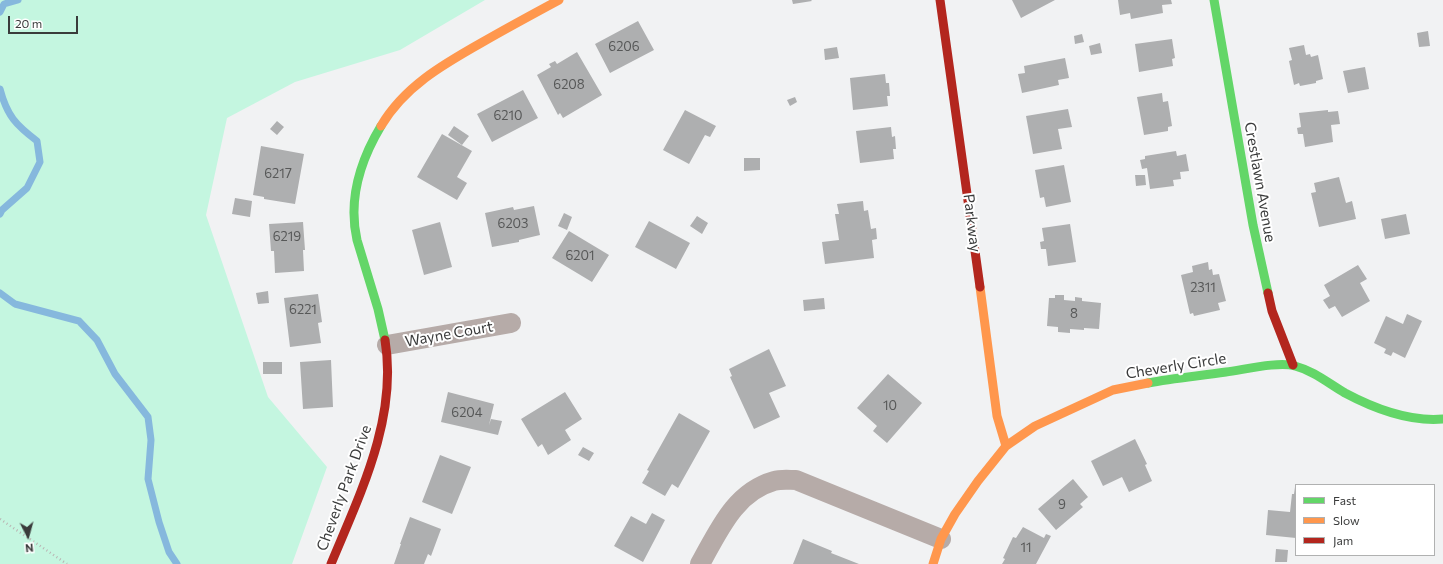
<!DOCTYPE html>
<html>
<head>
<meta charset="utf-8">
<style>
	body { margin:0 }
	#map { position:relative; width:1443px; height:564px; overflow:hidden; background:#f1f2f3; font-family:Commissioner,sans-serif }
	canvas { display:block }
	.legend { position:absolute; left:1295px; top:484px; width:140px; height:72px; box-sizing:border-box; background:#fff; border:1px solid #b0b1b1; margin:0; padding:5px 7px; list-style:none; font-size:12px; color:#3a3b3b }
	.legend li { display:flex; align-items:center; gap:8px; height:20px }
	.legend b { width:20px; border:1px solid #b0b1b1 }
	.north { position:absolute; left:8px; top:516px; width:40px; height:40px; -webkit-text-stroke:3px #fff; paint-order:stroke; rotate:174deg; font-size:11px; font-weight:700; line-height:16px; text-align:center; color:#3a3b3b }
	.north::after { content:''; display:block; margin:auto; width:14px; height:18px; background:#3a3b3b; clip-path:polygon(50% 0,100% 100%,50% 72%,0 100%) }
	.scale { position:absolute; left:8px; top:16px; width:70px; height:18px; box-sizing:border-box; border:2px solid #3a3b3b; border-top:0; padding-left:5px; font-size:12px; line-height:14px; white-space:nowrap; color:#3a3b3b; -webkit-text-stroke:3px #fff; paint-order:stroke }
</style>
</head>
<body>
<div id="map">
<canvas width="1443" height="564"></canvas>
<ul class="legend">
<li><b style="height:5px;background:#63d668"></b>Fast</li>
<li><b style="height:5px;background:#ff974d"></b>Slow</li>
<li><b style="height:5px;background:#b3261e"></b>Jam</li>
</ul>
<div class="north">N</div>
<div class="scale">20 m</div>
</div>
<script>
const g = document.querySelector('canvas').getContext('2d');
g.lineJoin = 'round';
function fill(path, color) { g.fillStyle = color; g.fill(path, 'evenodd'); }
function stroke(path, color, width, dash) { g.strokeStyle = color; g.lineWidth = width; g.lineCap = dash ? 'butt' : 'round'; g.setLineDash(dash || []); g.stroke(path); }
function label(font, color, halo, rows, align = 'center') {
  g.font = font + ' Commissioner,sans-serif'; g.lineWidth = 4; g.setLineDash([]); g.textBaseline = 'middle'; g.strokeStyle = halo; g.fillStyle = color; for (const [text, x, y, turn = 0] of rows) {
    g.save(); g.translate(x, y); g.rotate((+turn || 0) * Math.PI / 180); g.textAlign = isNaN(turn) ? turn : align; if (halo) g.strokeText(text, 0, 0); g.fillText(text, 0, 0); g.restore();
  }
}
const green = new Path2D(`
	M0 0H485L400 50 295 82 227 118 206 215 268 397 327 467 292 564H0Z`);
const stream = new Path2D(`
	M0 12 4 4 18 0
	M0 89C7 116 16 125 37 141L40 162 27 188 2 210 0 214
	M0 293 15 304 79 321 97 340 115 374 148 417 151 440 148 479 159 522 169 552 177 564`);
const building = new Path2D(`
	M792 0H811L812 1 793 4Z
	M1012 0H1055L1021 18Z
	M1118 0H1171L1172 4 1162 5 1163 13 1131 19 1130 13 1120 15Z
	M638 21 654 50 610 73 595 44Z
	M1428 31 1430 46 1419 47 1417 33Z
	M1082 34 1084 42 1075 44 1074 36Z
	M1172 39 1175 58 1172 59 1173 66 1139 72 1135 44Z
	M1100 43 1102 53 1091 55 1089 46Z
	M1304 45 1306 55 1310 54 1311 57 1318 55 1323 79 1316 81V83L1300 86 1299 83 1294 85 1289 61 1292 60 1289 48Z
	M837 47 839 58 825 60 824 49Z
	M577 52 602 95 563 118 560 113 558 115 537 75 551 67 549 64 555 61 557 64Z
	M1065 58 1069 78 1058 80 1059 85 1022 93 1018 74 1025 73 1024 66Z
	M1365 67 1369 89 1348 93 1343 71Z
	M885 74 886 83H889L890 96H887L888 106 853 110 850 78Z
	M523 90 538 118 492 142 477 114Z
	M1162 93 1163 102 1168 101 1172 126 1168 127V131L1144 135 1137 97Z
	M795 97 797 102 790 106 787 100Z
	M1068 109 1072 127 1058 129 1062 149 1033 154 1026 116Z
	M685 110 716 126 710 137 705 135 689 164 663 150Z
	M1328 110V112L1338 111 1340 124 1331 125 1333 142 1305 147 1303 134H1298L1297 128 1301 127 1299 113Z
	M277 121 284 127 277 135 270 129Z
	M454 126 469 136 462 145 448 135Z
	M891 127 892 137 895 136 896 149H893L894 159 860 163 856 131Z
	M442 134 472 151 457 177 467 183 457 200 417 177Z
	M261 146 304 154 295 204 264 199V197L253 195Z
	M1176 151 1177 156 1186 154 1189 171 1180 172 1181 179 1173 180 1174 186 1150 189 1147 168 1142 169 1140 160 1145 159V156Z
	M744 158H760V170L744 171Z
	M1064 165 1071 202 1046 207 1044 197 1040 198 1035 170Z
	M1135 175H1145L1146 185 1136 186Z
	M1339 177 1346 203 1352 201 1356 219 1319 227 1311 193 1316 192 1314 183Z
	M235 198 252 201 250 217 232 214Z
	M863 201 864 211 868 210 871 229 876 228 877 239 872 240 874 258 825 264 822 242 839 240 835 214H839L837 204Z
	M534 206 540 235 519 240V242L492 247 485 213 513 207 514 210Z
	M564 213 572 217 567 230 558 226Z
	M1406 214 1410 234 1385 239 1381 219Z
	M697 216 708 223 702 234 690 226Z
	M649 221 690 243 676 269 635 247Z
	M303 222 305 250H303L304 271 275 273 274 251H271L269 224Z
	M440 222 452 267 424 275 412 230Z
	M1070 224 1076 262 1048 266 1046 249H1041L1040 242 1044 241 1042 228Z
	M569 231 609 255 592 282 552 258Z
	M1208 262 1209 270 1212 269 1213 275 1219 274 1226 301 1218 303 1220 310 1194 316 1193 313 1190 314 1181 275 1193 272 1192 266Z
	M1358 265 1367 279 1360 283 1370 301 1342 317 1335 306 1329 309 1323 300 1330 296 1324 285Z
	M268 291 269 303 258 304 256 293Z
	M318 294 322 322 318 323 321 343 290 347 284 298Z
	M1055 295H1064V300L1075 301V297L1082 298V301L1101 303 1099 329 1084 328V330L1070 329V333L1058 332V327L1047 326 1049 298H1055Z
	M824 298 825 309 804 311 803 300Z
	M1407 314 1422 321 1405 358 1393 352 1391 356 1384 353 1386 349 1374 343 1386 316 1403 324Z
	M769 349 786 386 769 393 780 417 754 429 730 377 732 376 729 369Z
	M331 360 333 407 303 409 300 362Z
	M263 362H282V374H263Z
	M888 374 922 403 887 443 873 431 877 426 857 408Z
	M448 392 494 404 489 425 491 419 502 421 498 435 441 422Z
	M565 392 582 419 565 430 571 440 548 455 542 444 538 447 521 419Z
	M679 413 710 431 678 488 672 484 665 496 642 483 649 471 647 470Z
	M1135 439 1147 464 1145 465 1152 481 1129 492 1122 477 1103 486 1091 461Z
	M583 447 594 453 589 461 578 455Z
	M440 455 471 467 452 514 422 502Z
	M1073 479 1088 497 1080 504 1083 507 1056 530 1038 509Z
	M1295 487H1296V538L1266 535 1268 510 1290 512 1292 494H1294Z
	M652 513 665 520 643 562 614 546 631 516 646 524Z
	M410 517 441 529 431 556 428 554 424 564H394L401 544H400Z
	M1023 527 1044 538 1046 534 1051 536 1036 564H1002L1005 559 1003 558 1013 537 1016 538Z
	M803 539 832 551 831 553 859 564H793Z
	M1276 549 1288 550 1287 562H1275Z`);
const path = new Path2D(`
	M0 519 67 564`);
const street = new Path2D(`
	M387 345 511 323
	M700 564C719 530 735 492 774 481 781 479 789 480 796 480L941 539`);
const fast = new Path2D(`
	M1214 0 1253 225 1268 293
	M381 126C360 161 348 200 357 240L378 309 385 340
	M1148 383C1174 378 1199 376 1226 372 1243 370 1279 361 1295 366 1314 371 1328 383 1345 393 1375 409 1409 422 1443 419`);
const slow = new Path2D(`
	M381 126C404 87 442 65 481 43 507 28 533 14 559 0
	M980 287 997 416 1006 446
	M933 564 941 539 955 514 978 481 1006 446 1035 426 1113 390 1148 383`);
const jam = new Path2D(`
	M940 0 980 287
	M1268 293 1272 311 1293 365
	M331 564C360 494 398 418 385 340`);
const numberNames = [
	["6206",624,47],
	["6208",569,85],
	["6210",508,116],
	["6217",278,174],
	["6203",513,224],
	["6219",287,237],
	["6201",580,256],
	["2311",1203,288],
	["6221",303,310],
	["8",1074,314],
	["10",890,406],
	["6204",467,413],
	["9",1062,505],
	["11",1026,548]
];
const streetNames = [
	["Crestlawn Avenue",1260,182,80],
	["Parkway",972,223,83],
	["Wayne Court",449,334,-10],
	["Cheverly Circle",1176,366,-9],
	["Cheverly Park Drive",344,488,-70]
];
fill(green, '#c4f6e0');
stroke(stream, '#86b8dd', 7);
fill(building, '#aeafb0');
stroke(path, '#b9b3b2', 2.5, [1, 3]);
stroke(street, '#b6aba8', 20);
stroke(fast, '#63d668', 9);
stroke(slow, '#ff974d', 9);
stroke(jam, '#b3261e', 9);
label('13px', '#575858', null, numberNames);
label('15px', '#3a3b3b', '#fff', streetNames);
</script>
</body>
</html>
